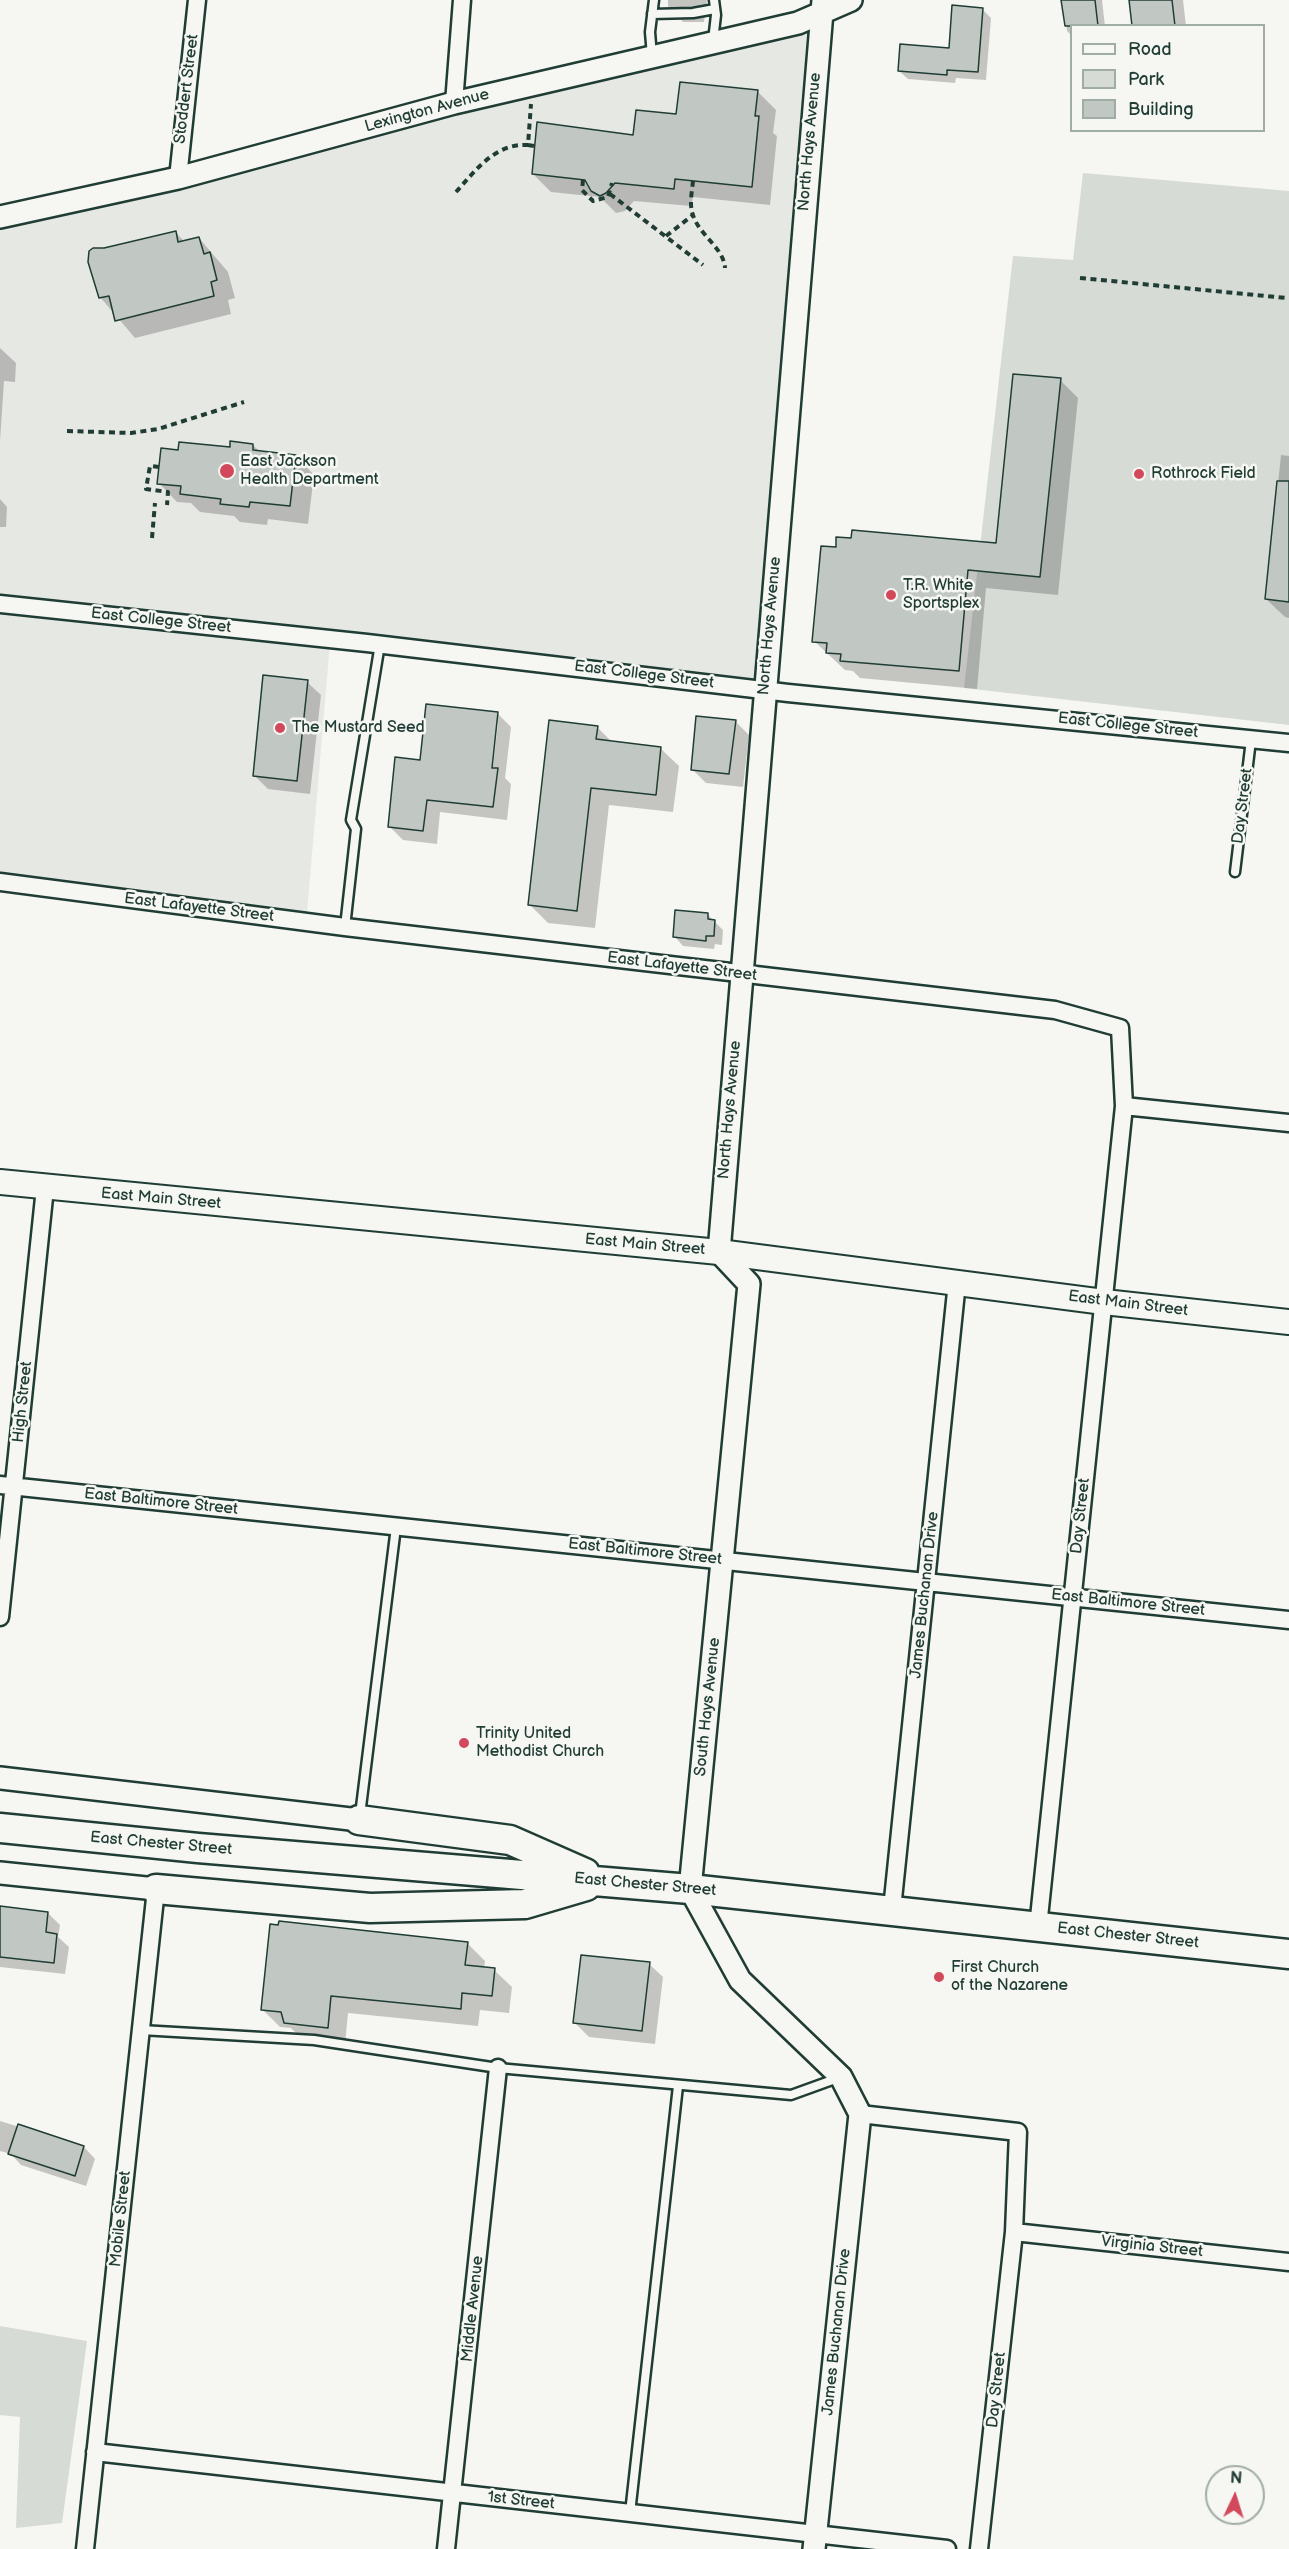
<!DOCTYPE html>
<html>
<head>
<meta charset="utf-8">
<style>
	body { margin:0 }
	#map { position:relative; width:1289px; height:2549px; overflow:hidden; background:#f6f6f2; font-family:"Balsamiq Sans",sans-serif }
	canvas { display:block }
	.legend { position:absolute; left:1070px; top:24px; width:195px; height:108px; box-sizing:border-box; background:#f6f6f2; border:2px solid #a0aca6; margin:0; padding:8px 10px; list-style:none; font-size:18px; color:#1f3d34 }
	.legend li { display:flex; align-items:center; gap:12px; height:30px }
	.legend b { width:30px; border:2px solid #a0aca6 }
	.north { position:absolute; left:1205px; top:2465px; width:60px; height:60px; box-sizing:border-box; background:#f6f6f2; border:2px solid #a0aca6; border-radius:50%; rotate:4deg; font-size:16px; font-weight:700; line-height:24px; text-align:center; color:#1f3d34 }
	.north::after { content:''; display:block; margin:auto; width:21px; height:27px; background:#d1495b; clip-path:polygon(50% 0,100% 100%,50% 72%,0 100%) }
</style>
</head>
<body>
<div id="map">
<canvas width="1289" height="2549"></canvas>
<ul class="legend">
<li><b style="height:8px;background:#f6f6f2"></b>Road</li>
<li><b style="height:16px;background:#d6dbd6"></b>Park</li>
<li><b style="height:16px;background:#c1c8c3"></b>Building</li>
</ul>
<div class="north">N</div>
</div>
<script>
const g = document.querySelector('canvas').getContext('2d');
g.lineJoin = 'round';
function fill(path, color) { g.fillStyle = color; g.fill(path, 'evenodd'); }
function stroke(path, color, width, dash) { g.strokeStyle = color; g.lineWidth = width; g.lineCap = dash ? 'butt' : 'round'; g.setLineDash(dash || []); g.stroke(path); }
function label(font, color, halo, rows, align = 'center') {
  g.font = font + ' "Balsamiq Sans",sans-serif'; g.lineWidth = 5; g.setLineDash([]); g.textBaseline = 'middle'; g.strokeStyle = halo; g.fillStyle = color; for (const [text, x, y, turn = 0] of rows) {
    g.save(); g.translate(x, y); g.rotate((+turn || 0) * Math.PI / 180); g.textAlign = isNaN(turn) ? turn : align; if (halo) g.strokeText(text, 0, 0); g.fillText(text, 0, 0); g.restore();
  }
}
const built = new Path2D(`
	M809 28 755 680 331 631 307 913 0 875V225Z`);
const green = new Path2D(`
	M1083 173 1289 191V725L964 688 1013 256 1073 260Z
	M0 2326 87 2341 62 2523 16 2528 20 2417 0 2415Z`);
const shadow = new Path2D(`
	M668 0H707L704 22H683L668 6Z
	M1063 0H1102L1105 26H1072V36L1067 31Z
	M1131 0H1183L1186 26H1134Z
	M982 9 991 18 986 80 956 78 955 83 908 79 899 71 950 50Z
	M757 91 776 110 773 133 777 136 770 205 693 197 691 206 634 201 625 211 616 213 600 197 551 192 533 174 635 137 678 115Z
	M175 232 185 242 199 238 228 272 235 298 228 300 231 314 135 338 100 297 104 249Z
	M0 348 16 363 15 382 4 381 0 441Z
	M1060 380 1078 398 1058 595 986 588 977 689 860 678 853 671 845 670 814 641 997 544Z
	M253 445 260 452 296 456 314 475 308 524 268 519 267 525 240 522 234 516 200 512 191 503 177 502 159 483 179 452Z
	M1281 455 1289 456V618L1285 617 1266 599Z
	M0 499 7 507 6 527H0Z
	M307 682 321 695 310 794 268 789 254 775Z
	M497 713 511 727 505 778 511 784 507 820 440 812 437 844 403 840 389 826 421 762ZM495 723H498L492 775H489Z
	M735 721 749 735 743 787 706 783 693 770Z
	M597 727 613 743 660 748 679 766 673 812 609 805 595 928 548 923 530 905Z
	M708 915 723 930 722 945 715 944 714 949 683 946 675 937Z
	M0 1908 48 1913 60 1925 58 1937 69 1947 65 1974 0 1967Z
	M467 1943 485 1961 484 1969 494 1970 512 1987 509 2013 480 2010 478 2026 348 2013 345 2044 303 2040 291 2028 280 2027 262 2009Z
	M649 1964 663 1977 655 2044 589 2037 575 2023Z
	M0 2121 84 2147 95 2159 86 2186 21 2165 11 2154 0 2151Z`);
const building = new Path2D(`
	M1061 0H1095L1098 26H1065Z
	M1129 0H1172L1175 26H1132Z
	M952 5 983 8 978 72 947 70V75L898 71 900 44 949 48Z
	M680 82 758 90 755 116H759L752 187 675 179 674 189 615 183 606 193 600 196 591 191 585 180 532 174 537 122 633 135 636 110 676 114Z
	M176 231 178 242 199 237 204 254 210 252 217 280 211 282 214 296 115 321 109 296 99 298 88 262 89 251 93 248H104Z
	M1013 374 1061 378 1040 577 968 570 959 671 840 661 841 654 826 653 827 643 812 642 821 546 836 547V537L851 538 852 530 996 543Z
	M230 441 253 444V450L296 455 290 506 250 502 249 507 220 504 221 499 180 494 181 486 157 484 161 448 178 450 179 442 230 447Z
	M1277 481H1289V602L1265 599Z
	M263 675 308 680 297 781 253 776Z
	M426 704 498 712 492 768H498L493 807 427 800 423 831 388 827 395 757 420 760Z
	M696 716 736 720 729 774 691 770Z
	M549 720 598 726 596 739 661 747 656 795 591 788 577 911 528 905Z
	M675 910 708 913V919L715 920 714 936H706V941L673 937Z
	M0 1906 48 1912 46 1932 57 1934 54 1963 0 1957Z
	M279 1921 468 1942 465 1965 495 1968 492 1996 462 1993 461 2009 331 1996 328 2028 284 2023 281 2012 261 2010 270 1924 278 1925Z
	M581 1955 650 1962 642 2031 573 2023Z
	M18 2124 84 2146 75 2176 8 2154Z`);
const path = new Path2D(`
	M528 145 534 146
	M583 180 582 190 593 201 608 197 612 183
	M693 181C692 192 689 205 693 215 699 235 724 248 725 268
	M456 192C476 170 495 143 528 145L531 104
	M610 194 703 265
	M666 236 693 215
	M1080 278 1287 298
	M67 431 131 433 158 429 244 402
	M159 467 150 466 146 489 168 492 167 505
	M299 483H303
	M152 538 155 503`);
const service = new Path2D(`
	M652 14 693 13 715 9
	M713 41 716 15 714 0
	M652 56 650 32 654 0
	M1235 872 1251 740
	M345 927 356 829 351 820 380 644
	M360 1815 396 1527
	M141 2030 314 2040 498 2068 791 2095 838 2078
	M630 2513 678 2086`);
const minor = new Path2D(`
	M454 103 462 0
	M178 178 197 0
	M0 604 367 643 788 693 1289 743
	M0 882 345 927 1055 1010 1120 1028 1124 1106 1038 1927
	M1124 1106 1289 1123
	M0 1485 1289 1620
	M0 1617 45 1188
	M892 1909 957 1282
	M860 2114 1018 2132 1014 2232 979 2549
	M1014 2232 1289 2262
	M95 2452 947 2549
	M85 2549 156 1889
	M446 2549 498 2068`);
const tertiary = new Path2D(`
	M0 217 178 178 454 103 798 23 851 0
	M0 1778 359 1820
	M0 1873 156 1889
	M814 2549 860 2114 841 2077 740 1980 690 1889 749 1284 719 1252 823 0`);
const secondary = new Path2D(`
	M0 1182 719 1252 1104 1302 1289 1322`);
const trunk = new Path2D(`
	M359 1820 510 1840 585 1873
	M0 1828 198 1848 690 1889 1289 1954
	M156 1889 370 1908 525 1904 586 1886`);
const markers = [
	[227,471,8,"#d1495b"],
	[1139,474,6,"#d1495b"],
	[891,595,6,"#d1495b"],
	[280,728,6,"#d1495b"],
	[464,1743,6,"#d1495b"],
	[939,1977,6,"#d1495b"]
];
const streetNames = [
	["Stoddert Street",187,89,-83],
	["Lexington Avenue",427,111,-15],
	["North Hays Avenue",810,142,-85],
	["East College Street",161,621,6],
	["North Hays Avenue",770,626,-85],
	["East College Street",644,675,7],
	["East College Street",1128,726,6],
	["Day Street",1243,806,-83],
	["East Lafayette Street",199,908,7],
	["East Lafayette Street",682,967,7],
	["North Hays Avenue",730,1110,-85],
	["East Main Street",161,1199,5],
	["East Main Street",645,1245,5],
	["East Main Street",1128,1304,7],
	["High Street",23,1402,-84],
	["East Baltimore Street",161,1502,6],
	["Day Street",1081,1516,-84],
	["East Baltimore Street",645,1552,6],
	["James Buchanan Drive",925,1595,-84],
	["East Baltimore Street",1128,1603,6],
	["South Hays Avenue",708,1707,-84],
	["East Chester Street",161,1844,5],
	["East Chester Street",645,1885,5],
	["East Chester Street",1128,1936,6],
	["Mobile Street",121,2219,-84],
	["Virginia Street",1152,2247,6],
	["Middle Avenue",473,2309,-84],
	["James Buchanan Drive",837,2332,-84],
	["Day Street",997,2390,-84],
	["1st Street",521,2501,6]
];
const poiNames = [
	["East Jackson",240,462],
	["Health Department",240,480],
	["Rothrock Field",1151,474],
	["T.R. White",903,586],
	["Sportsplex",903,604],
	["The Mustard Seed",292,728],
	["Trinity United",476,1734],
	["Methodist Church",476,1752],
	["First Church",951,1968],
	["of the Nazarene",951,1986]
];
fill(built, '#e6e8e4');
fill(green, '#d6dbd6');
fill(shadow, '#0003');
fill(building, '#c1c8c3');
stroke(building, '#1f3d34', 1.5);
stroke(service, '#1f3d34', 13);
stroke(minor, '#1f3d34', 21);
stroke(tertiary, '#1f3d34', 26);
stroke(secondary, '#1f3d34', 28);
stroke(trunk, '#1f3d34', 33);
stroke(path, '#1f3d34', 4, [6, 4.5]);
stroke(service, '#f6f6f2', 8);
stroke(minor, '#f6f6f2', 16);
stroke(tertiary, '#f6f6f2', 21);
stroke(secondary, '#f6f6f2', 24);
stroke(trunk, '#f6f6f2', 28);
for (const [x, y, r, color] of markers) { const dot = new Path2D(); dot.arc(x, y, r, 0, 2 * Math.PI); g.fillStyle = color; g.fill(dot); stroke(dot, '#f6f6f2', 2); }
label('16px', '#1f3d34', '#f6f6f2', streetNames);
label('16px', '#1f3d34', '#f6f6f2', poiNames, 'left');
</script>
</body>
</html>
